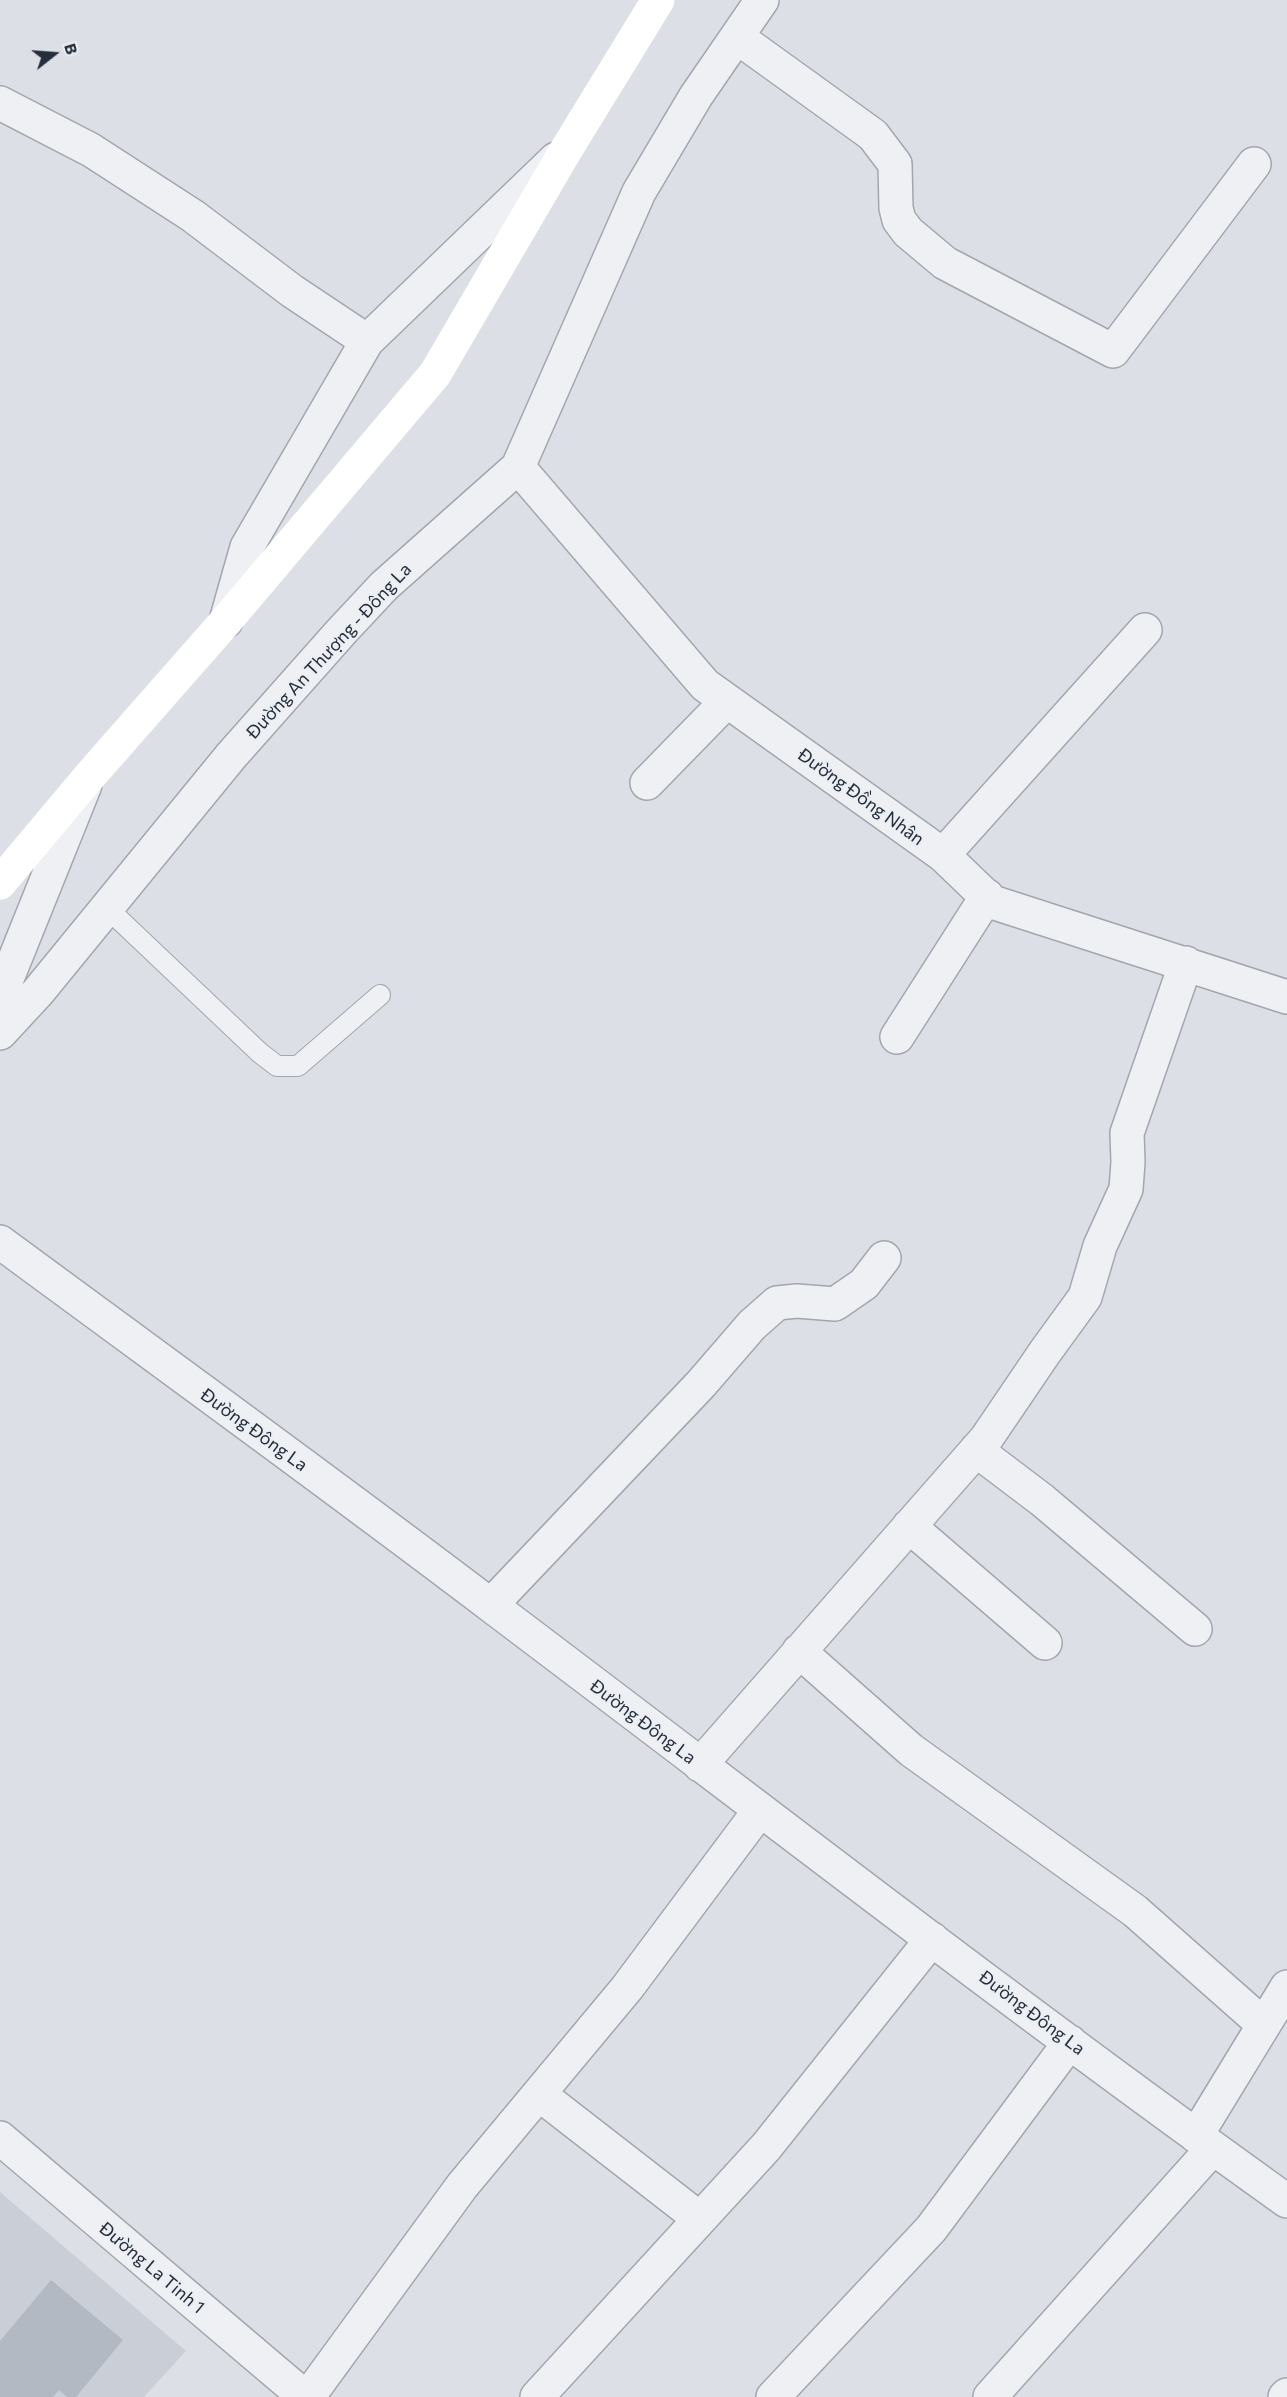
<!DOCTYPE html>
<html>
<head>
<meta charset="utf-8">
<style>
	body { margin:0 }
	#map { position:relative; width:1287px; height:2397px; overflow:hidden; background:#dce0e6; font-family:Commissioner,sans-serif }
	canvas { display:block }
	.north { position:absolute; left:24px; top:24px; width:60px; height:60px; -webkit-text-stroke:4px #ebeff4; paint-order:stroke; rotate:73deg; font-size:16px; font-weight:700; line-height:24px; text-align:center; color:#262e3b }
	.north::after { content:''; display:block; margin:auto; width:21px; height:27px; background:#262e3b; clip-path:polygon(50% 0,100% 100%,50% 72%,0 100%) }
</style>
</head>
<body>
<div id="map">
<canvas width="1287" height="2397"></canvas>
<div class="north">B</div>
</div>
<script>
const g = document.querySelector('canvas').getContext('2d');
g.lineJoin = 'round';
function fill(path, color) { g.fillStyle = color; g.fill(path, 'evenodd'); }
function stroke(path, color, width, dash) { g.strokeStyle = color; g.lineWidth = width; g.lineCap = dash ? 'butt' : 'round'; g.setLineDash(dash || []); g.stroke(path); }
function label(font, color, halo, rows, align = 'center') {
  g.font = font + ' Commissioner,sans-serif'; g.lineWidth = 4.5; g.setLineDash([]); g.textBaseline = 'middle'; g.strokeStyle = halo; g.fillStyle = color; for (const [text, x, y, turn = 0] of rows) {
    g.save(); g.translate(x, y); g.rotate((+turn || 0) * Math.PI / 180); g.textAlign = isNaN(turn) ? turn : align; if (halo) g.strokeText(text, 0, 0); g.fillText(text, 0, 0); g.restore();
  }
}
const built = new Path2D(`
	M0 2192 186 2351 144 2397H0Z`);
const building = new Path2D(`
	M51 2280 123 2340 76 2397H67L59 2390 53 2397H0V2341Z`);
const lane = new Path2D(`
	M106 907 260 1053 277 1066H298L380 995`);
const street = new Path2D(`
	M737 37 873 135 895 164 896 208 899 220 908 232 945 263 1113 351 1254 164
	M0 103 91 150 193 216 292 291 367 341
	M518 467 705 685 943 855 992 902 1287 997
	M226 621 247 547 367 341 556 159
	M647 783 727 701
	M943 855 1145 630
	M0 996 85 785
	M0 1033 38 992 231 756 341 632 384 586 518 467 639 192 696 96 762 0
	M897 1037 987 896
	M0 1242C164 1363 330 1483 493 1607 757 1806 1018 2009 1287 2201
	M976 1450 1042 1500 1195 1629
	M909 1526 1045 1643
	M491 1605 701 1384 752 1325 777 1303 797 1301 835 1304 864 1284 884 1258
	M799 1651 911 1750 1135 1911 1264 2025
	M700 1765 986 1439 1045 1352 1085 1297 1100 1246 1126 1189 1128 1162 1127 1133 1186 963
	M539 2094 700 2219
	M1196 2136 1287 1987
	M0 2138 305 2397
	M308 2397 462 2186 627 1988 760 1810
	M537 2397 766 2147 932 1939
	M773 2397 931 2229 1070 2042
	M990 2397 1213 2148
	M1285 2397 1287 2395`);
const secondary = new Path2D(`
	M0 883 88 778 226 621 435 374 566 150 658 0`);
const streetNames = [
	["Đường An Thượng - Đông La",329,651,-47],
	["Đường Đồng Nhân",861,797,36],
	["Đường Đông La",254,1430,36],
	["Đường Đông La",643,1722,37],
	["Đường Đông La",1032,2013,37],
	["Đường La Tinh 1",152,2268,40]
];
fill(built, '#cacfd7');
fill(building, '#b3b9c2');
stroke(lane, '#a2a7af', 22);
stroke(street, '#a2a7af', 36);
stroke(lane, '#eef0f4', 20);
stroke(street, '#eef0f4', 33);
stroke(secondary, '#fff', 33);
label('18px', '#262e3b', '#ebeff4', streetNames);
</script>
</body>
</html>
